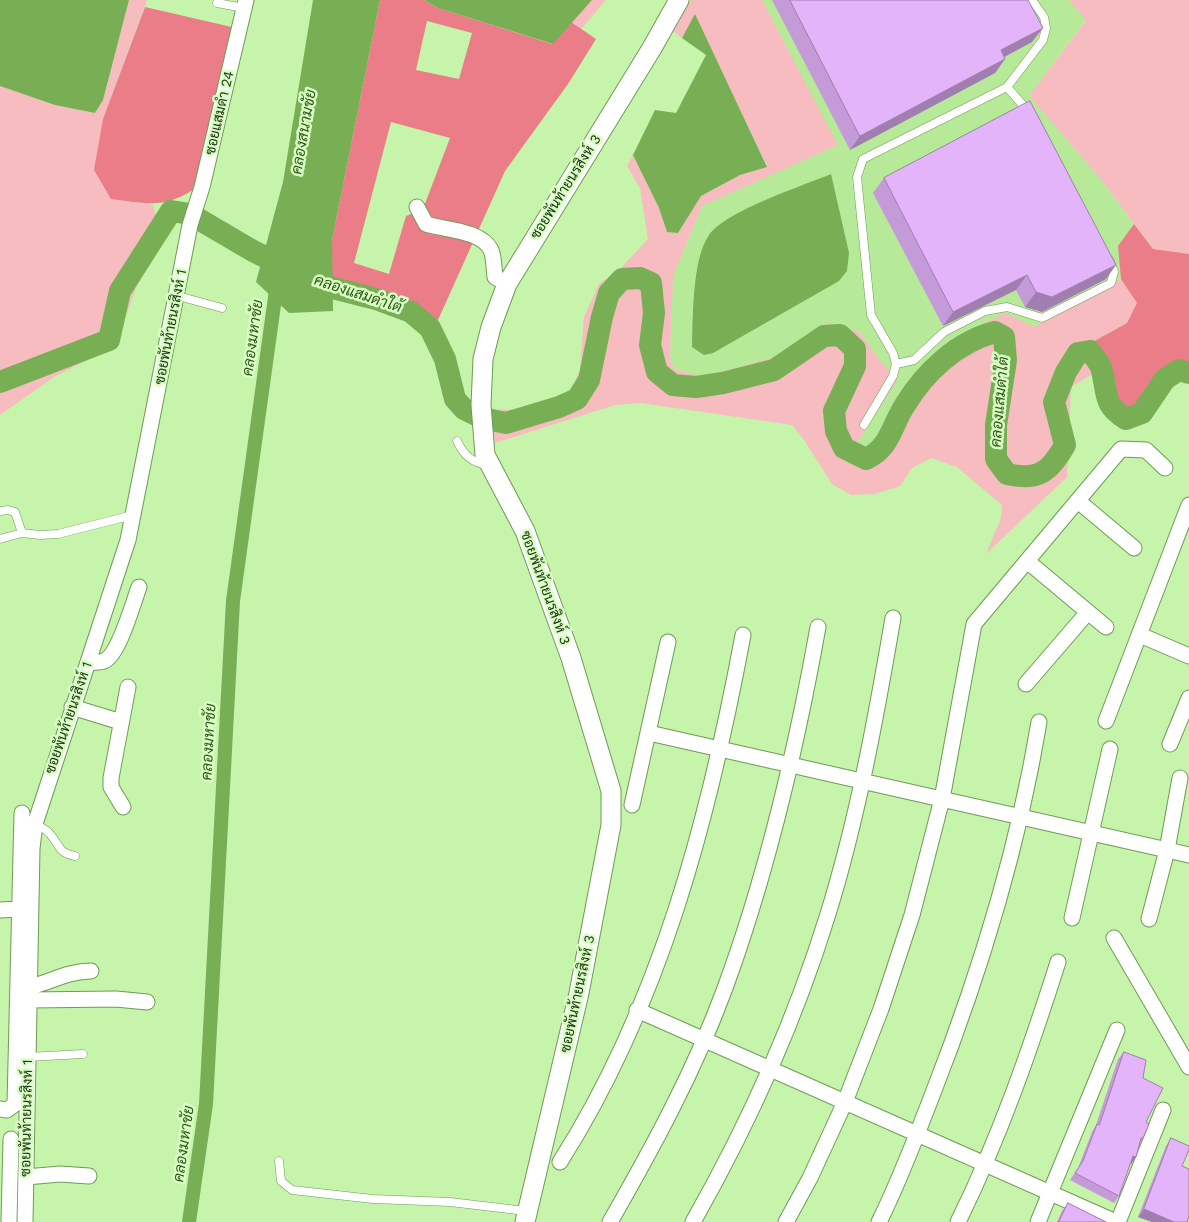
<!DOCTYPE html>
<html>
<head>
<meta charset="utf-8">
<style>
	body { margin:0 }
	canvas { display:block; background:#c5f4aa }
</style>
</head>
<body>
<canvas width="1189" height="1222"></canvas>
<script>
const g = document.querySelector('canvas').getContext('2d');
g.lineJoin = 'round';
function fill(path, color) { g.fillStyle = color; g.fill(path, 'evenodd'); }
function stroke(path, color, width, dash) { g.strokeStyle = color; g.lineWidth = width; g.lineCap = dash ? 'butt' : 'round'; g.setLineDash(dash || []); g.stroke(path); }
function label(font, color, halo, rows, align = 'center') {
  g.font = font + ' "Work Sans",Sarabun,sans-serif'; g.lineWidth = 5; g.setLineDash([]); g.textBaseline = 'middle'; g.strokeStyle = halo; g.fillStyle = color; for (const [text, x, y, turn = 0] of rows) {
    g.save(); g.translate(x, y); g.rotate((+turn || 0) * Math.PI / 180); g.textAlign = isNaN(turn) ? turn : align; if (halo) g.strokeText(text, 0, 0); g.fillText(text, 0, 0); g.restore();
  }
}
const built = new Path2D(`
	M762 0H1069L1086 19 1029 96 1099 177 1134 224 1118 246 1121 279 1033 328 1005 313 908 385 919 391 884 458 857 444 874 353 860 332 829 324 788 353 703 377 674 369 670 358 673 276 702 206 837 145Z`);
const green = new Path2D(`
	M129 0H147L103 119 111 199 153 205 161 238 136 288 115 346 54 377 0 415V86L55 105 95 113 103 100Z
	M592 0H606L581 29 571 22Z
	M691 0H762L838 145 702 206 673 276 670 358 674 369 703 377 788 353 829 323 860 332 874 353 897 381 857 443 884 458 919 391 908 385 960 335 1005 313 1034 327 1121 279 1138 302 1127 323 1089 344 1108 368 1091 375 1071 387 1067 477 986 554 1001 518 1002 505 957 467 931 458 912 468 900 486 875 494 851 495 832 484 804 440 792 425 641 403 615 405 495 443 491 410 530 409 569 395 580 370 584 317 599 284 620 269 648 239 640 188 627 166 633 155 659 208 667 232 678 233 701 196 740 175 767 166 695 15 682 38 673 31Z
	M1069 0H1189V254L1153 249 1099 177 1029 96 1086 20Z`);
const forest = new Path2D(`
	M380 0H424L438 8 552 44 571 22 596 39 568 84 505 171 438 320 390 293 332 279V240ZM427 21 472 33 459 79 416 70ZM391 122 450 138 423 209 406 216 389 274 354 263Z
	M145 7 236 28 199 186C166 209 149 204 111 199L94 170 103 119Z
	M1134 224 1153 249 1189 254V366L1176 360 1140 406 1130 414 1114 401 1108 368 1089 344 1127 323 1137 303 1121 279 1118 246Z`);
const water = new Path2D(`
	M0 0H129L103 100 95 113 55 105 0 86Z
	M313 0H380L332 240 333 311 289 313 256 282 283 182Z
	M424 0H592L553 44 438 8Z
	M695 14 767 167 740 175 701 196 678 233 667 232 659 208 633 155 655 110 676 113 706 55 682 38Z
	M831 174 849 253 847 271 839 281 713 353 704 355 692 347C693 318 692 259 709 235 726 211 802 186 831 174Z`);
const canal = new Path2D(`
	M189 1222 206 1104 233 601 277 283`);
const river = new Path2D(`
	M0 382 109 340 120 291 171 211 190 214 253 251 325 286 376 299 411 312 430 328 445 359 455 399 464 409 482 418 506 423 559 407 577 399 589 380 602 317 609 293 622 279 640 278 651 283 654 313 650 345 657 372 673 385 696 387 723 383 774 370 824 336 840 335 855 349V366L834 411 836 431 844 448 866 459C891 447 891 426 905 405 925 372 957 342 995 332L1004 337 1006 360 996 425V459L1007 474C1038 481 1050 472 1065 445L1054 402 1066 372 1078 353 1090 351C1094 357 1101 364 1102 371 1108 395 1103 405 1126 419L1142 413 1165 379 1179 370 1189 373`);
const service = new Path2D(`
	M217 3 244 8
	M1007 87 1028 111
	M178 296 222 308
	M896 364 914 360 944 332 985 311 1007 307 1042 318 1111 283 1114 272 1109 259
	M864 425 893 376 896 364 893 353 871 315 857 177 863 159 1007 87 1043 40 1046 28 1044 17 1032 0
	M457 441C464 456 472 462 489 466
	M0 511 8 510 15 512 22 533
	M0 539 22 533 40 535 58 534 133 515
	M35 824C40 827 46 829 49 833 61 845 56 852 75 856
	M28 1057 83 1054
	M279 1161 281 1181 292 1190 373 1199 450 1202 526 1211`);
const minor = new Path2D(`
	M417 207 426 224C445 230 481 230 491 250 494 257 494 269 495 277L507 284
	M1078 501 1134 548
	M1027 561 1106 627
	M1140 635 1189 656
	M89 662C93 662 100 663 104 661 119 655 133 603 139 587
	M1026 684 1088 612
	M72 707 121 722
	M1106 721 1189 505
	M649 733 1189 855
	M1170 744 1189 698
	M632 805 668 642
	M123 807 111 787V778L128 687
	M0 910 18 909
	M1072 918 1110 749
	M1149 919 1167 850 1180 778
	M1114 938 1189 1067
	M30 987C51 982 68 971 91 971
	M29 1000 116 999 147 1002
	M637 1010 1116 1222
	M0 1109 7 1110 15 1104 22 813
	M560 1162C661 1003 709 818 743 635
	M26 1177 60 1174 89 1176
	M9 1222 11 1139
	M25 1222 32 848 35 824 128 540 190 225 202 187 246 0
	M610 1222C653 1147 695 1070 725 988 768 871 796 750 818 627
	M693 1222C748 1125 795 1021 828 914 858 817 876 717 893 618
	M786 1222 810 1178 845 1102 881 1009 912 915 942 799 974 624 1121 449 1146 450 1165 468
	M879 1222C900 1180 916 1137 933 1093 980 973 1018 849 1039 722
	M958 1222C999 1139 1030 1050 1058 962
	M1038 1222 1117 1030
	M1118 1222 1163 1110`);
const tertiary = new Path2D(`
	M525 1222 579 993 611 825V791L571 658 525 531 485 455 481 405 483 359 491 327 507 284 652 48 679 0`);
const wall = new Path2D(`
	M772 0H1028L1032 42 1004 57 1005 59 995 73 850 150Z
	M884 178 1106 279 1042 312 1025 307 1016 290 943 326 873 193Z
	M1124 1052 1143 1078 1146 1122 1143 1138 1140 1143 1136 1157 1131 1164H1130L1119 1196 1114 1203 1070 1180 1078 1168 1092 1132 1096 1125 1118 1059Z
	M1171 1138 1182 1166 1187 1222H1152L1138 1217 1166 1146Z
	M1068 1203 1106 1222H1057L1062 1211Z`);
const shadedWall = new Path2D(`
	M1043 28 1032 42 991 64 1001 50Z
	M1005 59 995 73 850 150 860 136Z
	M1116 265 1106 279 1042 312 1025 307 1036 292Z
	M1027 275 1016 290 943 326 953 312Z
	M1133 1156 1136 1157 1131 1164 1128 1163Z
	M1144 1209 1174 1222H1152L1138 1217Z`);
const building = new Path2D(`
	M790 0H1028L1043 28 1001 50 1005 59 860 136Z
	M1030 101 1116 265 1052 297 1036 292 1027 275 953 312 884 178Z
	M1124 1052 1146 1060 1143 1078 1163 1088 1146 1122 1149 1124 1143 1138H1141L1136 1157 1133 1156 1119 1196 1075 1173 1083 1161 1097 1124 1099 1125Z
	M1171 1138 1189 1146V1150L1182 1166 1189 1169V1216L1187 1222H1174L1144 1209Z
	M1068 1203 1106 1222H1059Z`);
const streetNames = [
	["ซอยแสมดำ 24",220,113,-77],
	["ซอยพันท้ายนรสิงห์ 3",566,187,-58],
	["ซอยพันท้ายนรสิงห์ 1",171,327,-79],
	["ซอยพันท้ายนรสิงห์ 3",545,588,70],
	["ซอยพันท้ายนรสิงห์ 1",69,718,-71],
	["ซอยพันท้ายนรสิงห์ 3",578,994,-78],
	["ซอยพันท้ายนรสิงห์ 1",27,1118,-89]
];
const waterNames = [
	["คลองสนามชัย",304,132,-80],
	["คลองแสมดำใต้",358,294,18],
	["คลองมหาชัย",253,338,-82],
	["คลองแสมดำใต้",1000,402,-85],
	["คลองมหาชัย",209,742,-87],
	["คลองมหาชัย",184,1144,-82]
];
fill(built, '#b6e998');
fill(green, '#f6bcbf');
fill(forest, '#ea7d88');
fill(water, '#78af55');
stroke(canal, '#78af55', 14);
stroke(river, '#78af55', 22);
stroke(service, '#6f9b55', 9);
stroke(minor, '#6f9b55', 17);
stroke(tertiary, '#6f9b55', 21);
stroke(service, '#fff', 8);
stroke(minor, '#fff', 15);
stroke(tertiary, '#fff', 19);
fill(wall, '#c49bd8');
fill(shadedWall, '#a07eb0');
fill(building, '#e4b4fb');
stroke(building, '#a07eb0', 1);
label('14px', '#223417', '#d8ffc3', streetNames);
label('italic 15px', '#315417', '#d8ffc3', waterNames);
</script>
</body>
</html>
